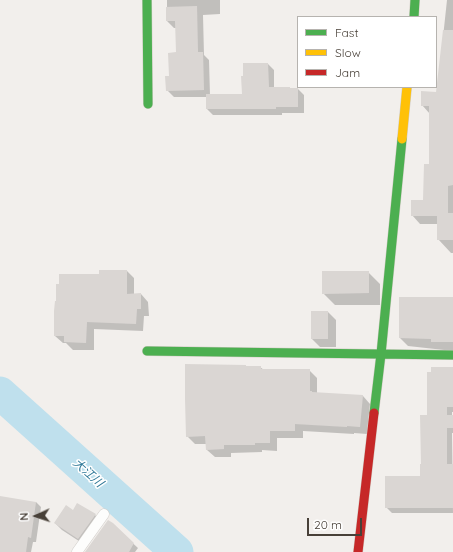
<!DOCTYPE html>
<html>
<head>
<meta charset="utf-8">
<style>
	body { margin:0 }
	#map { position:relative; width:453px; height:552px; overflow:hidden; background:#f2efec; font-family:Quicksand,sans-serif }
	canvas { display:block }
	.legend { position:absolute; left:297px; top:16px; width:140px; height:72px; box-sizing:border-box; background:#fff; border:1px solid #b6b3af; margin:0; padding:5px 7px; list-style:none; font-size:12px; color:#484038 }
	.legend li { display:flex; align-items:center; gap:8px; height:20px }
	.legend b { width:20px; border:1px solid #b6b3af }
	.north { position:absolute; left:16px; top:496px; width:40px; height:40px; -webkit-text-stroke:3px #fff; paint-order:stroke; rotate:267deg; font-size:11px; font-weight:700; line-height:16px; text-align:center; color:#484038 }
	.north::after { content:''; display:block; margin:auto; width:14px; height:18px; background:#484038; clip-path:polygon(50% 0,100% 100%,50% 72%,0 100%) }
	.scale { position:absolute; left:307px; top:518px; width:55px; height:18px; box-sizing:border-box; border:2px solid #484038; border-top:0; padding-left:5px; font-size:12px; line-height:14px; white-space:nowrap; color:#484038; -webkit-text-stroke:3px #fff; paint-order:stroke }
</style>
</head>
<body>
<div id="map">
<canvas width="453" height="552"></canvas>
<ul class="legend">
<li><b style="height:5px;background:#4caf50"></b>Fast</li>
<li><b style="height:5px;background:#ffc107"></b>Slow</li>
<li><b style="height:5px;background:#c62828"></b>Jam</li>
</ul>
<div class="north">N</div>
<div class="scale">20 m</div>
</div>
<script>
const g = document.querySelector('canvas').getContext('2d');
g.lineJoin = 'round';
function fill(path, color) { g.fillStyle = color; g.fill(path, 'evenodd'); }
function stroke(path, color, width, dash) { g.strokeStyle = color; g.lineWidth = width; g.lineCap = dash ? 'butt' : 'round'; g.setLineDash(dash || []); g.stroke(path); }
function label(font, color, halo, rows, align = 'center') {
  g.font = font + ' Quicksand,"Noto Sans JP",sans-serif'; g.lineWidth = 3; g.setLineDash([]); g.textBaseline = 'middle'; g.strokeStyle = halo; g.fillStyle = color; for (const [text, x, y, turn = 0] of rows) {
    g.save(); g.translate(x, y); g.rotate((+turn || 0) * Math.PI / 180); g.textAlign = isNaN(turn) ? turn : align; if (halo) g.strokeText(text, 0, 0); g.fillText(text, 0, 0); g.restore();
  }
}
const shadow = new Path2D(`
	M167 0H220V14L203 15 204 55 209 60 210 95H243L268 64 274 70V88H290L291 89H298L304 95V113H282V115H213L207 109V97H174L167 90 177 53 176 28H174L167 21Z
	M447 0H453V253H451L438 239V224H420L412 215 424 201 430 165V114L422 105 437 93Z
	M127 271 134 278V294H141L148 302 149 316H144L143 331 94 329V350H73L66 343H63L55 336 100 275Z
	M368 272 380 284V305H335L323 293Z
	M453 298V351L408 346 400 338Z
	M328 312 336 320V347H320L312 339Z
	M247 367H260L264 370H309L317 378V394L363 396 370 404 367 434 354 433V434L303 431V438H277V451L262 450V452L231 453V457H215L207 450V444H195L187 436Z
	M453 368V412H452V416H453V433H452L453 513H392L386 507 421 477 428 416Z
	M0 502H36L41 507 36 542H33L31 552H0Z
	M73 511 95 515 102 522 85 545 62 530 55 523Z
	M112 524 138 548 135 552H86Z`);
const river = new Path2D(`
	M0 393 177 552`);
const building = new Path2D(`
	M197 6 198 52H203L204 90 166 91 165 76H169L168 53 176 52 175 21H166V7Z
	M443 30H453V185L448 186V213H453V240H437V216H411V200H423L424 164H429V106H421V91L436 92Z
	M243 63H268L269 87H290V88H298V107H276V109H206V94H242L241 76H243Z
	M99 270H127V294L141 293V309H137L136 324 87 322 86 343 64 342V336H54V311L55 301H56V284H59V274H99Z
	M322 271H369V293L322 294Z
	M399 297H453V342H431V339L399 338Z
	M311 311H328V339H311Z
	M185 364 246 365V366H261V369H310V391H312V392L363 395 360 427 347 426V427L295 424V431H270V443H255V445H224V449L206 450 205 436 186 437 185 399Z
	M431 367H453V407H447V415H453V428H447V464H453V508H385V476H420V464H421L420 415H427V372H431Z
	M0 496 36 502 31 538 28 537 26 552H0Z
	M77 503 96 514 78 539 54 523 66 505 73 510Z
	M108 520 113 523 134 543 129 552H85Z`);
const lane = new Path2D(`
	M77 552 104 514`);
const fast = new Path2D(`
	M147 0 148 104
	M414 17 415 0
	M147 351 453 355
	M374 413 381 354 402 139`);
const slow = new Path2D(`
	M402 139 407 87`);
const jam = new Path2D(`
	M358 552 374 413`);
const waterNames = [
	["大江川",88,473,42]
];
fill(shadow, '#0003');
stroke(river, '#bfe0ed', 33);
fill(building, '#dad6d3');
stroke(lane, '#d0cdc9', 11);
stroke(fast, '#d0cbc3', 10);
stroke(slow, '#d0cbc3', 10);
stroke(jam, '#d0cbc3', 10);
stroke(lane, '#fdfdfc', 10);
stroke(fast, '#4caf50', 9);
stroke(slow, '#ffc107', 9);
stroke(jam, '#c62828', 9);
label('italic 12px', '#307998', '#fff', waterNames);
</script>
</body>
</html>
